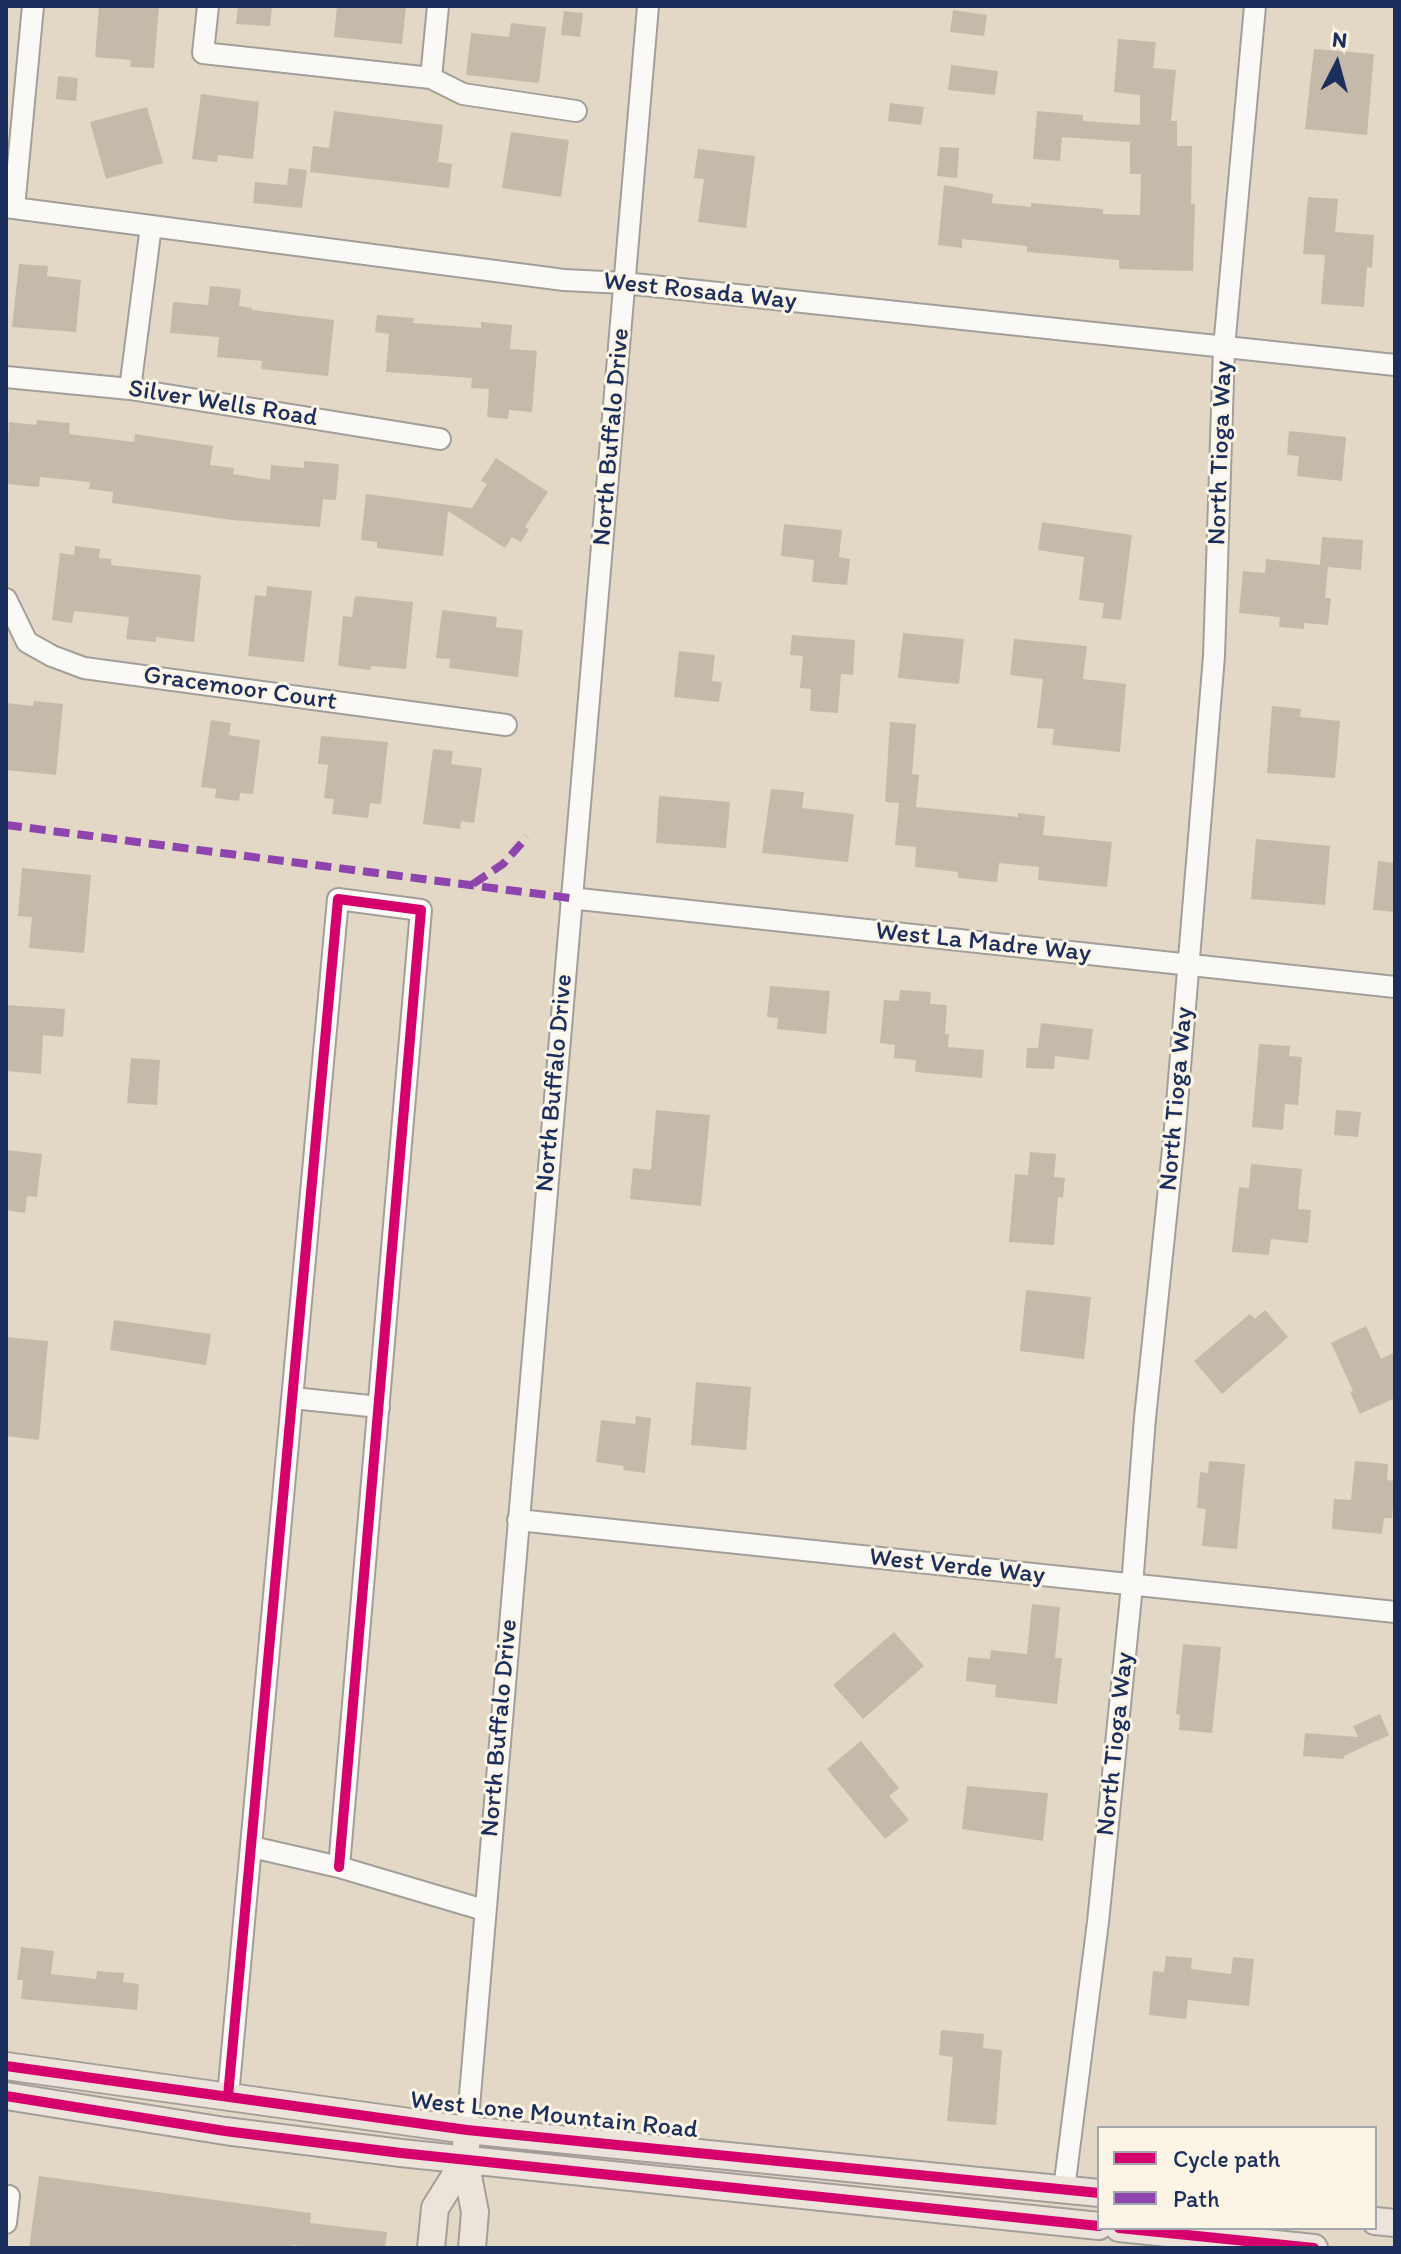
<!DOCTYPE html>
<html>
<head>
<meta charset="utf-8">
<style>
	body { margin:0 }
	#map { position:relative; width:1401px; height:2254px; overflow:hidden; background:#e3d8c6; font-family:Itim,sans-serif }
	canvas { display:block }
	.frame { position:absolute; inset:0; border:8px solid #1b2f5e; pointer-events:none }
	.legend { position:absolute; left:1097px; top:2126px; width:280px; height:104px; box-sizing:border-box; background:#fcf5e5; border:2px solid #a2a6af; margin:0; padding:10px 14px; list-style:none; font-size:24px; color:#1b2f5e }
	.legend li { display:flex; align-items:center; gap:16px; height:40px }
	.legend b { width:40px; border:2px solid #a2a6af }
	.north { position:absolute; left:1297px; top:24px; width:80px; height:80px; -webkit-text-stroke:6px #fcf5e5; paint-order:stroke; rotate:6deg; font-size:22px; font-weight:700; line-height:32px; text-align:center; color:#1b2f5e }
	.north::after { content:''; display:block; margin:auto; width:28px; height:36px; background:#1b2f5e; clip-path:polygon(50% 0,100% 100%,50% 72%,0 100%) }
</style>
</head>
<body>
<div id="map">
<canvas width="1401" height="2254"></canvas>
<div class="frame"></div>
<ul class="legend">
<li><b style="height:10px;background:#d6006c"></b>Cycle path</li>
<li><b style="height:10px;background:#8e44ad"></b>Path</li>
</ul>
<div class="north">N</div>
</div>
<script>
const g = document.querySelector('canvas').getContext('2d');
g.lineJoin = 'round';
function fill(path, color) { g.fillStyle = color; g.fill(path, 'evenodd'); }
function stroke(path, color, width, dash) { g.strokeStyle = color; g.lineWidth = width; g.lineCap = dash ? 'butt' : 'round'; g.setLineDash(dash || []); g.stroke(path); }
function label(font, color, halo, rows, align = 'center') {
  g.font = font + ' Itim,sans-serif'; g.lineWidth = 6; g.setLineDash([]); g.textBaseline = 'middle'; g.strokeStyle = halo; g.fillStyle = color; for (const [text, x, y, turn = 0] of rows) {
    g.save(); g.translate(x, y); g.rotate((+turn || 0) * Math.PI / 180); g.textAlign = isNaN(turn) ? turn : align; if (halo) g.strokeText(text, 0, 0); g.fillText(text, 0, 0); g.restore();
  }
}
const building = new Path2D(`
	M99 6H159L154 68 130 67 131 60 95 57Z
	M238 6H272L270 26 236 24Z
	M337 6H406L402 44 334 37Z
	M953 10 987 15 984 36 950 32Z
	M564 11 583 13 580 37 561 35Z
	M511 23 546 27 539 83 466 75 471 33 509 37Z
	M1118 39 1156 42 1153 68 1176 70 1171 121H1177V146H1192L1191 204H1195L1193 271 1119 269V260L1027 252V246L962 239V248L938 245 944 185 993 194 992 203 1031 207V203L1103 209V214L1140 215 1141 174H1130V142L1062 137 1060 161 1033 159 1037 111 1083 115V121L1140 125V95L1114 92Z
	M1314 49 1374 54 1367 135 1305 129Z
	M951 65 998 71 995 95 948 90Z
	M58 76 78 78 76 101 56 99Z
	M201 94 259 102 253 159 218 155 217 162 192 159Z
	M890 103 924 107 921 125 888 121Z
	M147 107 163 163 106 179 90 122Z
	M334 111 443 125 438 162 452 164 449 188 310 172 313 146 329 148Z
	M511 132 569 140 561 197 502 188Z
	M940 147 959 148 957 178 937 176Z
	M698 149 755 156 746 228 698 222 704 179 694 178Z
	M289 168 307 170 302 208 253 203 255 182 287 185Z
	M1308 197 1338 199 1335 232 1374 235 1372 268 1367 267 1364 307 1321 304 1325 255 1303 254Z
	M19 264 48 266 47 276 81 280 76 332 12 327Z
	M210 286 241 289 239 306 252 308V310L334 320 328 376 261 369 262 361 217 357 219 337 170 333 173 302 208 305Z
	M377 315 414 318 413 323 481 328V322L512 325 510 349 537 351 532 412 509 410 508 419 487 417 489 389 471 388 472 378 386 372 389 334 375 332Z
	M37 420 70 423 69 434 134 442 135 434 213 446 210 465 234 468 233 474 270 480 271 465 304 468V461L339 464 336 500 323 499 320 527 232 520 112 503 113 492 89 489 90 482 40 477 39 487 6 484 9 422 36 425Z
	M1289 431 1346 437 1342 481 1297 476 1299 456 1287 455Z
	M496 458 548 492 525 527 529 529 521 542 512 537 505 548 448 511 443 556 377 548V542L361 540 366 494 472 508 487 484 481 481Z
	M1042 522 1132 535 1121 620 1102 618 1104 603 1079 600 1084 557 1038 550Z
	M784 524 842 530 839 557 850 559 847 585 812 582 814 560 781 556Z
	M1322 537 1363 540 1361 570 1328 567 1325 598H1331L1328 625 1304 623V629L1279 627 1280 617 1239 613 1243 571 1265 573 1266 559 1320 565Z
	M75 546 100 549 99 558 111 559V565L201 575 194 642 156 637V642L126 639 129 617 74 611 72 623 52 620 60 553 74 555Z
	M267 586 312 591 304 662 248 656 255 595 266 596Z
	M355 596 413 602 406 669 371 666 370 670 338 666 343 616 352 617Z
	M442 610 497 617 496 627 523 630 518 677 449 668 450 659 436 658Z
	M903 633 964 639 959 684 898 678Z
	M792 635 855 640 853 675 841 674 838 713 810 711 811 689 800 688 803 656 790 655Z
	M1014 639 1087 646 1083 679 1126 684 1120 752 1052 745 1054 729 1037 728 1043 679 1010 675Z
	M679 651 715 655 712 681 722 682 719 702 674 697Z
	M34 701 63 704 56 775 6 770V703L33 706Z
	M1272 706 1301 709 1300 717 1340 721 1335 778 1267 773Z
	M211 720 231 723 229 735 260 740 253 794 240 793 239 801 215 798 216 789 201 787Z
	M890 722 916 724 912 774 919 775 916 807 1018 817V813L1045 816 1043 835 1112 842 1107 887 1038 880 1039 867 999 863 997 882 958 878V872L915 867 916 847 895 845 899 803 885 802Z
	M321 736 388 742 381 804 370 803 368 818 332 814 334 799 324 798 328 765 318 764Z
	M433 749 453 751 451 764 482 768 474 823 461 821 460 829 423 824Z
	M771 789 804 792 802 808 854 814 848 862 762 853Z
	M659 796 730 802 726 848 656 843Z
	M1256 839 1330 846 1325 905 1251 899Z
	M1378 861 1395 863V912L1373 910Z
	M22 868 91 875 84 953 29 948 32 917 18 916Z
	M770 986 830 991 826 1034 777 1029 778 1018 767 1017Z
	M900 990 931 992 930 1004 947 1005 945 1034H949L948 1047 984 1050 982 1078 915 1072 916 1060 894 1058 895 1045 880 1043 884 1000 899 1001Z
	M6 1005 65 1009 63 1037 43 1035 41 1074 6 1071Z
	M1041 1023 1093 1029 1089 1060 1055 1056 1054 1069 1026 1068 1027 1048H1038Z
	M1259 1044 1290 1046 1289 1056 1302 1057 1298 1105 1285 1104 1283 1130 1252 1127Z
	M131 1058 160 1060 157 1105 127 1103Z
	M656 1110 710 1115 701 1206 630 1199 633 1168 651 1170Z
	M1336 1110 1361 1112 1358 1137 1334 1135Z
	M6 1150 42 1154 37 1197 27 1196 25 1213 6 1210Z
	M1030 1152 1056 1154 1054 1177 1065 1178 1063 1198 1058 1197 1054 1245 1009 1242 1015 1174 1028 1175Z
	M1251 1164 1302 1169 1298 1209 1311 1210 1308 1243 1271 1239 1269 1255 1232 1252 1239 1187 1249 1188Z
	M1026 1290 1091 1297 1084 1359 1020 1351Z
	M1265 1310 1288 1337 1222 1394 1194 1361 1250 1314 1255 1319Z
	M114 1320 211 1334 206 1365 110 1350Z
	M1366 1326 1381 1359 1395 1352V1398L1360 1414 1350 1392 1353 1391 1331 1343Z
	M6 1337 48 1341 39 1440 6 1436Z
	M696 1382 751 1387 746 1450 691 1445Z
	M636 1416 651 1418 645 1473 623 1470 624 1466 596 1462 601 1420 635 1424Z
	M1209 1461 1245 1464 1237 1549 1202 1546 1206 1509 1197 1508 1200 1472 1208 1473Z
	M1355 1461 1388 1464 1387 1480 1395 1481 1392 1518H1384L1382 1534 1332 1529 1334 1499 1351 1500Z
	M1032 1604 1060 1607 1055 1658H1062L1057 1704 995 1697 996 1685 966 1681 968 1657 990 1659 991 1650 1027 1654Z
	M894 1632 924 1666 863 1719 833 1685Z
	M1183 1644 1221 1647 1212 1733 1179 1730 1180 1715 1176 1714Z
	M1380 1714 1389 1735 1344 1756V1759L1303 1756 1305 1733 1358 1737 1353 1726Z
	M861 1741 899 1788 889 1796 909 1820 885 1839 827 1769Z
	M967 1786 1048 1793 1043 1841 962 1829Z
	M21 1947 54 1951 51 1974 96 1979 97 1971 124 1973 123 1982 139 1984 137 2010 21 1999 23 1980H17Z
	M1166 1956 1192 1958 1191 1969 1231 1974 1233 1957 1254 1959 1249 2006 1188 2000 1186 2019 1149 2015 1153 1971 1164 1972Z
	M941 2030 984 2034 983 2048 1002 2050 996 2125 947 2121 953 2057 939 2055Z
	M39 2176 311 2213 310 2223 387 2232 385 2248H311L292 2245 291 2248H29Z`);
const minor = new Path2D(`
	M208 6 203 53 431 78 438 6
	M431 78 463 94 576 111
	M6 207 564 280 624 283 1395 365
	M14 208 33 6
	M6 377 130 389 440 439
	M130 389 151 226
	M6 599 27 642 52 656 84 668 506 725
	M570 898 1395 987
	M293 1398 379 1407
	M518 1520 1395 1612
	M252 1847 339 1867 484 1910
	M228 2096 338 899 421 910 339 1867
	M467 2130 648 6
	M1064 2189 1098 1922 1132 1586 1145 1418 1174 1140 1214 656 1224 348 1255 6
	M6 2223 9 2196`);
const major = new Path2D(`
	M6 2066 467 2130 1099 2193
	M6 2096 225 2131 401 2153 1099 2226
	M466 2145 465 2160 475 2212 472 2248
	M1375 2221 1395 2223
	M1119 2228 1314 2248
	M431 2248 435 2208 465 2160`);
const quiet = new Path2D(`
	M6 825 570 898
	M473 884 503 864 527 837`);
const cycleway = new Path2D(`
	M6 2066 467 2130 1099 2193
	M6 2096 225 2131 401 2153 1099 2226
	M228 2096 338 899 421 910 339 1867
	M1119 2228 1314 2248`);
const streetNames = [
	["West Rosada Way",700,292,6],
	["Silver Wells Road",223,404,9],
	["North Buffalo Drive",612,437,-85],
	["North Tioga Way",1221,453,-88],
	["Gracemoor Court",240,689,8],
	["West La Madre Way",983,943,6],
	["North Buffalo Drive",555,1083,-85],
	["North Tioga Way",1177,1099,-85],
	["West Verde Way",957,1567,6],
	["North Buffalo Drive",500,1728,-85],
	["North Tioga Way",1116,1744,-84],
	["West Lone Mountain Road",554,2116,6]
];
fill(building, '#c5b9a9');
stroke(minor, '#a29f9a', 24);
stroke(major, '#a29f9a', 30);
stroke(minor, '#fbf9f6', 20);
stroke(major, '#ece4da', 26);
stroke(quiet, '#8e44ad', 8, [16, 8]);
stroke(cycleway, '#d6006c', 10);
label('26px', '#1b2f5e', '#fcf5e5', streetNames);
</script>
</body>
</html>
